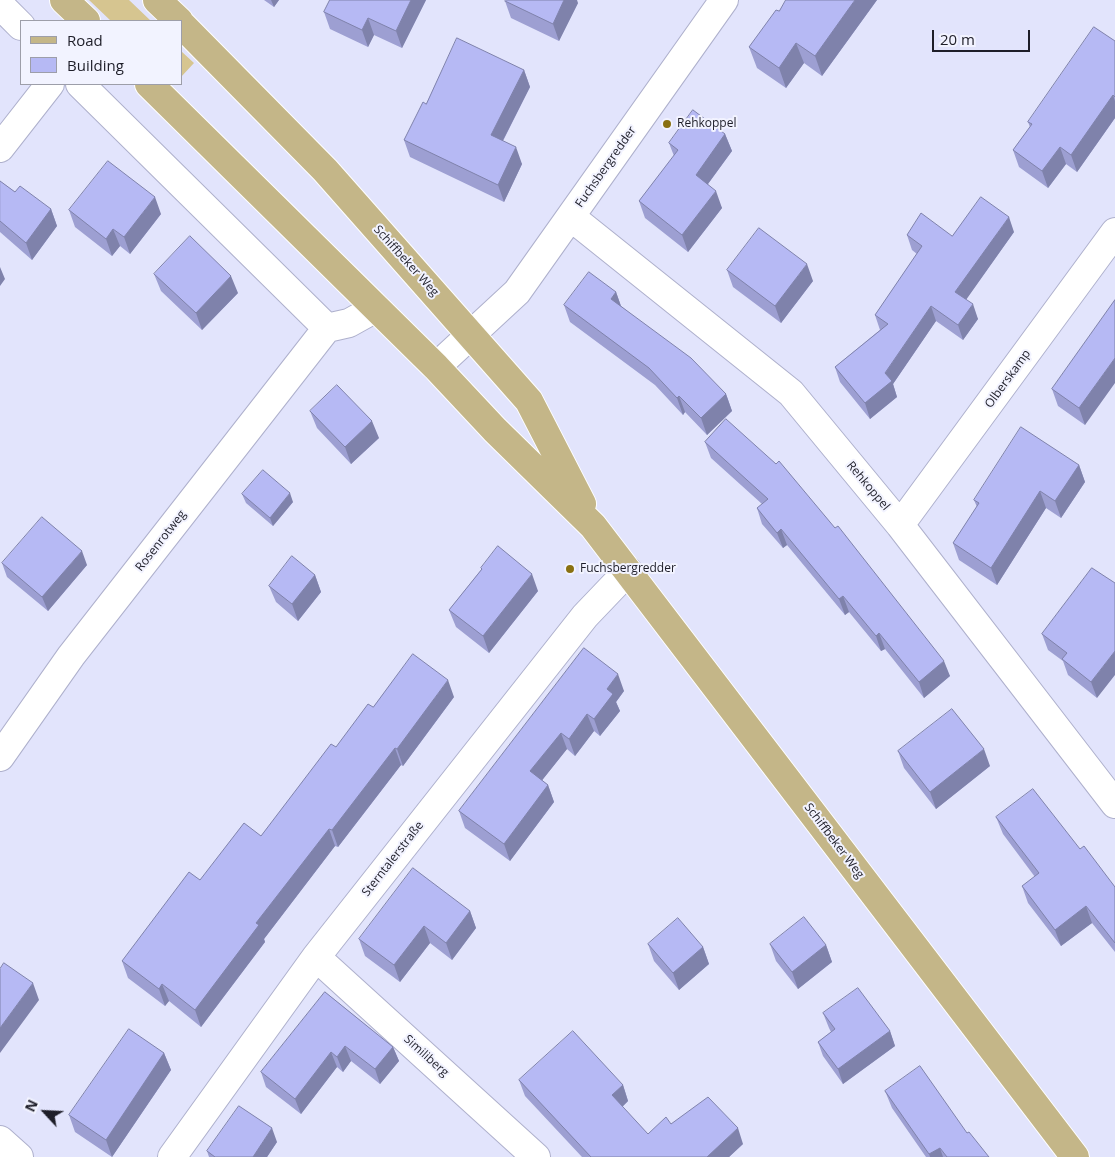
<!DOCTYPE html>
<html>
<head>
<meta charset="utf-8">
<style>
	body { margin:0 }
	#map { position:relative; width:1115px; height:1157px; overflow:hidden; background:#e2e4fc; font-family:"Open Sans",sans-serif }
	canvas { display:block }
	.legend { position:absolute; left:20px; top:20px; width:162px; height:65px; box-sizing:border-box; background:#f2f3ff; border:1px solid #9d9ea9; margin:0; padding:6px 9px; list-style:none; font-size:15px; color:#1e1e29 }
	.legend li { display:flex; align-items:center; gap:10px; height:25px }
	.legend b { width:25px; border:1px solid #9d9ea9 }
	.north { position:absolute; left:20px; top:1087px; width:50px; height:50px; -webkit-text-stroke:4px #f2f3ff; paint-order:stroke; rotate:295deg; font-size:14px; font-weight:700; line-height:20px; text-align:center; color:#1e1e29 }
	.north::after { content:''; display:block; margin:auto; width:18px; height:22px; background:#1e1e29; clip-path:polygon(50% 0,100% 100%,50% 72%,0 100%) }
	.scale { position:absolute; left:932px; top:30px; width:98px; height:22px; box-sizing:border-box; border:2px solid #1e1e29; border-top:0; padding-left:6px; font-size:15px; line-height:18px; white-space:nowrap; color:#1e1e29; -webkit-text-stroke:4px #f2f3ff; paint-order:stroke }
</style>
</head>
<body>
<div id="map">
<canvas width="1115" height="1157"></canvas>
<ul class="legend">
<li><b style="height:6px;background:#c4b688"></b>Road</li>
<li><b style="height:14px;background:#b6b9f4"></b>Building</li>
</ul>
<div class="north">N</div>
<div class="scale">20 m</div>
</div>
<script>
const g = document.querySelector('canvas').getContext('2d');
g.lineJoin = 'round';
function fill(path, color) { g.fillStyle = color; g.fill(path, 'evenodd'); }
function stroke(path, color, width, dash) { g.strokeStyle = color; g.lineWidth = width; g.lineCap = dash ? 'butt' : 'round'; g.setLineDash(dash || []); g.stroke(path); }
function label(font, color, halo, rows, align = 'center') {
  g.font = font + ' "Open Sans",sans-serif'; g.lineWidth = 4; g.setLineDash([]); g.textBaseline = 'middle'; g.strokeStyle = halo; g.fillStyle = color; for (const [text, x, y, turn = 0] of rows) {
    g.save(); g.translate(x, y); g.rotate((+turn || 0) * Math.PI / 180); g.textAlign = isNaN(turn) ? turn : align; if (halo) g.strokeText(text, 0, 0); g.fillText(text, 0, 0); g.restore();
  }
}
const green = new Path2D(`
	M89 0H129L151 21H111Z
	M181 51 194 63 181 77Z`);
const minor = new Path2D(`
	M0 5 21 26
	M80 84 327 328 349 323 376 308
	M0 148 50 84
	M571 217 791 393 900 525 1115 804
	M436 367 517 292 724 0
	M900 525 1115 232
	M0 757 71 656 327 328
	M316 957 536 1157
	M0 1140 19 1157
	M172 1157 316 957 585 616 628 571`);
const major = new Path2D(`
	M64 0 86 21
	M157 0 179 21
	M181 24 325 170 529 401 582 504
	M149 84 436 367 495 430 593 526 1075 1157`);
const wall = new Path2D(`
	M264 0H279L274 7Z
	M330 0H426L402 48 374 35 368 47 330 29 324 12Z
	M877 0 822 76 804 63 786 88 757 68 749 47 779 11Z
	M505 1 578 3 559 41 511 18Z
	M1115 41V118L1077 172 1066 164 1048 188 1019 167 1013 150 1030 127 1028 122Z
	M524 70 530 87 503 141 522 164 504 202 410 157 404 140 426 104Z
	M725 134 732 151 708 184 722 208 688 252 645 218 639 201 674 156 669 143Z
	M0 181 15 192 51 209 57 226 32 260 0 232Z
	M69 210 161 214 130 254 120 246 112 256 75 227Z
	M1014 232 966 299 978 319 963 340 936 321 893 384 897 397 870 419 840 382 835 367 880 330 875 315 917 254 912 250 907 235 952 236Z
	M727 270 813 281 781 323 733 287Z
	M154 274 238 293 202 330 161 291Z
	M616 292 621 306 726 394 732 411 707 435 685 412 683 415 655 385 570 322 564 305Z
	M1115 300 1085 425 1058 406 1052 389Z
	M310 411 379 438 351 464 317 428Z
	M726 419 950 676 924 698 885 649 881 651 849 612 845 615 787 545 783 548 762 524 757 508 762 504 711 458 705 442Z
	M1079 465 1085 482 1061 518 1046 508 997 585 959 560 953 543 977 507 974 500Z
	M242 494 293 502 273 526 246 503Z
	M2 563 87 565 48 611 7 577Z
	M481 568 538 591 489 653 456 627 449 610 481 570Z
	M1092 568 1097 698 1068 675 1063 661 1048 650 1042 634Z
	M315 575 321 592 298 621 276 602 269 586Z
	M584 648 624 691 616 702 620 711 600 736 594 731 575 756 567 749 542 780 548 785 554 802 510 861 465 828 459 811Z
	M454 697 403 766 401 765 338 847 335 846 264 939 265 942 201 1027 169 1001 165 1006 128 978 122 961 200 880 261 836 336 747 373 707Z
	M898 751 990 766 936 809 904 768Z
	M996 817 1080 849 1115 887V952L1092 923 1061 946 1028 903 1022 886 1035 877 1003 834Z
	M470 911 476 928 452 960 430 943 400 982 365 956 359 939Z
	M648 944 703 947 709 964 679 990 654 961Z
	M770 944 826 945 832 962 798 989 776 961Z
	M325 992 393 1047 399 1061 380 1084 351 1061 343 1072 337 1067 301 1114 266 1087 261 1072Z
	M823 1013 890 1031 895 1046 843 1084 823 1056 818 1042 831 1032 829 1028Z
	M164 1053 171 1070 112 1157 75 1132 69 1115Z
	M519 1080 623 1085 628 1101 622 1107 648 1134 671 1124 743 1144 729 1157H582L525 1096Z
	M885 1091 967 1133 989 1157H926L892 1108Z
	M277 1142 267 1157H209L207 1151Z`);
const shadedWall = new Path2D(`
	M271 0H279L274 7Z
	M411 0H426L402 48 396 31Z
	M564 0H577L578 3 559 41 553 24Z
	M855 0H877L822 76 815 56Z
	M368 18 374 35 368 47 362 30Z
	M796 43 804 63 786 88 779 68Z
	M524 70 530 87 497 152 491 135Z
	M1113 95 1115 101V118L1077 172 1071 155Z
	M725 134 732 151 702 192 696 175Z
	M516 147 522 164 504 202 498 185Z
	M1060 147 1066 164 1048 188 1042 171Z
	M716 191 722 208 688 252 682 235Z
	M155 197 161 214 130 254 124 237Z
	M51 209 57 226 32 260 26 243Z
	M1009 217 1014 232 961 307 955 292Z
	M113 229 120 246 112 256 106 239Z
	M807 264 813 281 781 323 775 306Z
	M0 267 5 279 0 286Z
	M231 276 238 293 202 330 196 313Z
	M616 292 622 309 611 299Z
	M973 304 978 319 963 340 958 325Z
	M931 306 936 321 893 384 897 397 870 419 865 403Z
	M1115 358V383L1085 425 1079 408Z
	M726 394 732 411 707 435 701 418Z
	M679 396 685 412 683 415 677 398Z
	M372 421 379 438 351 464 345 447Z
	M1079 465 1085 482 1061 518 1055 501Z
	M1040 491 1046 508 997 585 991 568Z
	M290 493 293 502 273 526 270 518Z
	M781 529 787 545 783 548 777 533Z
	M82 551 87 565 48 611 42 597Z
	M532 574 538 591 489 653 483 636Z
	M315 575 321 592 298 621 292 604Z
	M843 596 849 612 845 615 839 599Z
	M879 633 885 649 881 651 876 636Z
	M1115 651V675L1097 698 1091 682Z
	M944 661 950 676 924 698 919 682Z
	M618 674 624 691 616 702 620 711 600 736 594 719 607 689Z
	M448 680 454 697 403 766 397 749Z
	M587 714 594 731 575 756 569 739Z
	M561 733 567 749 536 788 530 771Z
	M395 748 401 765 338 847 332 830Z
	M984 749 990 766 936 809 930 792Z
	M548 785 554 802 510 861 504 844Z
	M329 829 335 846 264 939 265 942 201 1027 195 1010 256 923Z
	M1086 906 1092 923 1061 946 1055 930Z
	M470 911 476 928 452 960 446 943Z
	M424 926 430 943 400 982 394 965Z
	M826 945 832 962 798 989 792 972Z
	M703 947 709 964 679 990 673 973Z
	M33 983 39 1000 0 1053V1028Z
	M162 984 169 1001 165 1006 159 989Z
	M890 1031 895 1046 843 1084 838 1069Z
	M345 1046 351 1061 343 1072 337 1057Z
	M393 1047 399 1061 380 1084 375 1069Z
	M331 1052 337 1067 301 1114 295 1099Z
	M164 1053 171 1070 112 1157 106 1140Z
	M623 1085 628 1101 618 1111 612 1095Z
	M272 1128 277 1142 267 1157H253Z
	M738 1128 743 1144 729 1157H707Z
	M940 1148 943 1157H930L929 1154Z`);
const building = new Path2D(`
	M330 0H411L396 31 368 18 362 30 324 12Z
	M506 0H564L553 24 505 1Z
	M786 0H855L815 56 796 43 779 68 749 47 776 10 779 11Z
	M1094 27 1115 41V97L1113 95 1071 155 1060 147 1042 171 1013 150 1032 124 1028 122Z
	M457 38 524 70 491 135 516 147 498 185 404 140 423 102 426 104Z
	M693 110 725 134 696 175 716 191 682 235 639 201 678 150 669 143Z
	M108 161 155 197 124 237 113 229 106 239 69 210Z
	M0 181 15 192 20 186 51 209 26 243 0 221Z
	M981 197 1009 217 955 292 973 304 958 325 931 306 885 373 892 381 865 403 835 367 888 324 875 315 922 246 907 235 921 213 952 236Z
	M759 228 807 264 775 306 727 270Z
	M190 236 231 276 196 313 154 274Z
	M589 272 616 292 611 299 691 358 726 394 701 418 679 396 677 398 649 368 564 305Z
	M1115 300V358L1079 408 1052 389Z
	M337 385 372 421 345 447 310 411Z
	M726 419 776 464 779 461 835 528 838 526 944 661 919 682 879 633 876 636 843 596 839 599 781 529 777 533 757 508 768 499 705 442Z
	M1021 427 1079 465 1055 501 1040 491 991 568 953 543 979 503 974 500Z
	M263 470 290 493 270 518 242 494Z
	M42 517 82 551 42 597 2 563Z
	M498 546 532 574 483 636 449 610 482 569 481 568Z
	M292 556 315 575 292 604 269 586Z
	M1092 568 1115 583V651L1091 682 1062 659 1067 653 1042 634Z
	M584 648 618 674 607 689 613 694 594 719 587 714 569 739 561 733 530 771 548 785 504 844 459 811Z
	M413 654 448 680 397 749 395 748 332 830 329 829 256 923 259 925 195 1010 162 984 159 989 122 961 189 872 200 880 244 823 261 836 331 744 336 747 368 704 373 707Z
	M952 709 984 749 930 792 898 751Z
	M1033 789 1080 849 1084 846 1115 887V943L1086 906 1055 930 1022 886 1039 873 996 817Z
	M413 868 470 911 446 943 424 926 394 965 359 939Z
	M804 917 826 945 792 972 770 944Z
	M678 918 703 947 673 973 648 944Z
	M4 963 33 983 0 1028V969Z
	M858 988 890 1031 838 1069 818 1042 835 1029 823 1013Z
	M325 992 393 1047 375 1069 345 1046 337 1057 331 1052 295 1099 261 1072Z
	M129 1029 164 1053 106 1140 69 1115Z
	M573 1031 623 1085 612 1095 648 1134 666 1117 671 1124 708 1097 738 1128 707 1157H591L519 1080Z
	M920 1066 967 1133 969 1132 989 1157H947L940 1148 929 1154 885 1091Z
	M239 1106 272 1128 253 1157H215L207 1151Z`);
const markers = [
	[667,124,5,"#897011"],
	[570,569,5,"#897011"]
];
const poiNames = [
	["Rehkoppel",677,124],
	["Fuchsbergredder",580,569]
];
const streetNames = [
	["Fuchsbergredder",606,167,-55],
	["Schiffbeker Weg",406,261,48],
	["Olberskamp",1008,379,-54],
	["Rehkoppel",868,486,50],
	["Rosenrotweg",161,541,-52],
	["Schiffbeker Weg",834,841,53],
	["Sterntalerstraße",393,859,-52],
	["Similiberg",426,1056,42]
];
fill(green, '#d6c590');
stroke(minor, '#aeb0cc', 30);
stroke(major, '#fff', 30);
stroke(minor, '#fff', 28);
stroke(major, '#c4b688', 28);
fill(wall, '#9d9fd2');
fill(shadedWall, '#7f82ab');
fill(building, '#b6b9f4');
stroke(building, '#7f82ab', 1);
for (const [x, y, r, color] of markers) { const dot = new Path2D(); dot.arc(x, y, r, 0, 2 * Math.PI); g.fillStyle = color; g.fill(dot); stroke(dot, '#f2f3ff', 2); }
label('12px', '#1e1e29', '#f2f3ff', poiNames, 'left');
label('12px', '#1e1e29', '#f2f3ff', streetNames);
</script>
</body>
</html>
